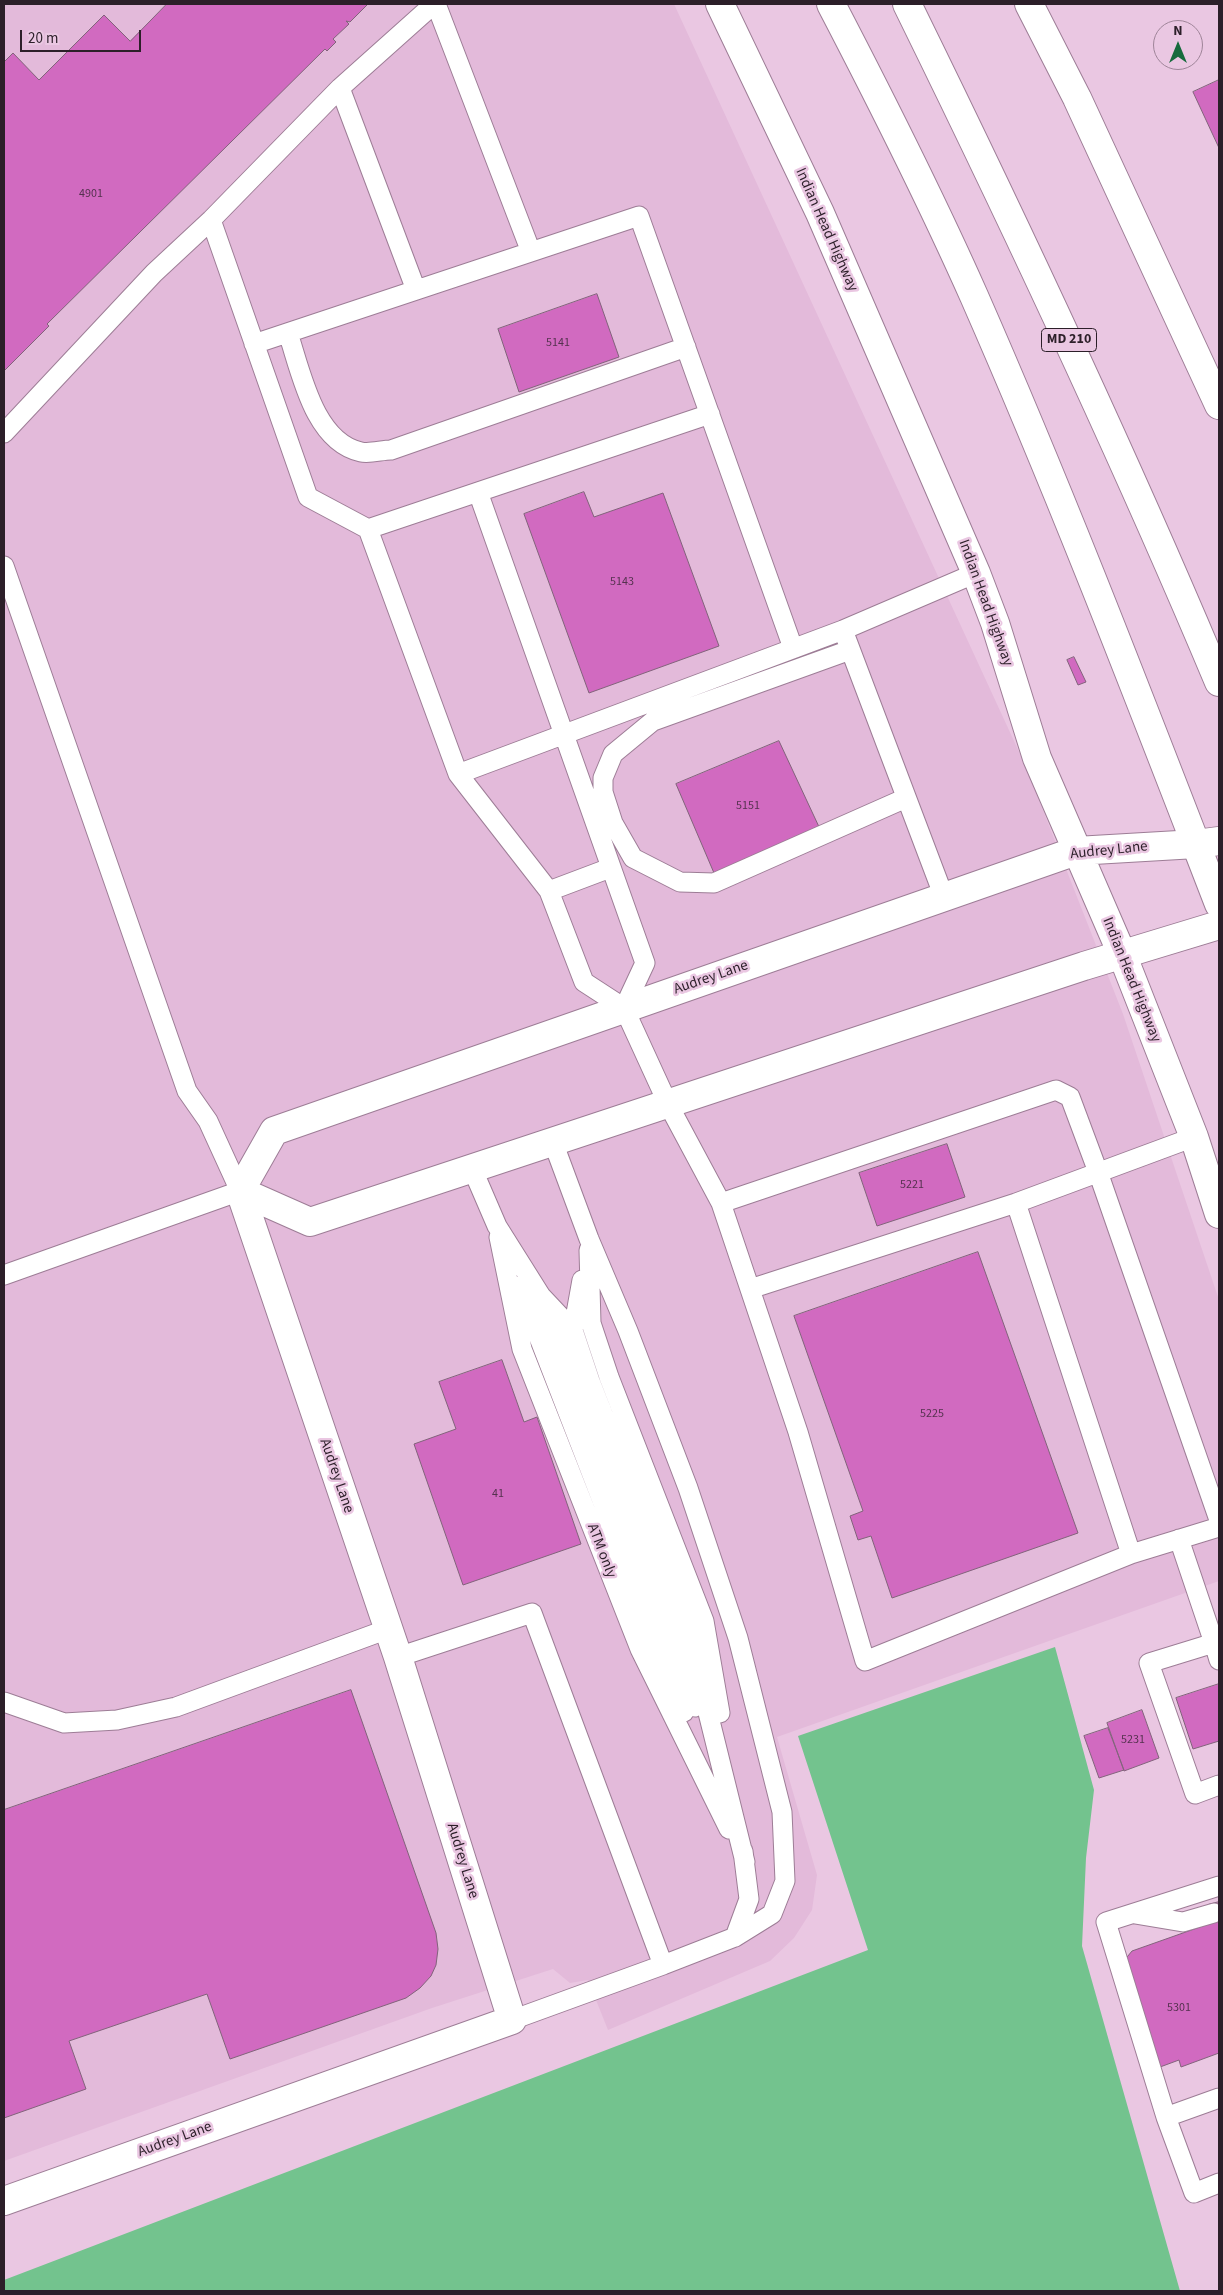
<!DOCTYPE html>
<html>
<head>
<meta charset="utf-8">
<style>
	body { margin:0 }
	#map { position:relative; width:1223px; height:2295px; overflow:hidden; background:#eac7e2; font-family:"Source Sans 3",sans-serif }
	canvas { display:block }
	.frame { position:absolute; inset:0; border:5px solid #2c1f29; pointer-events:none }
	.north { position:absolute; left:1153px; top:20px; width:50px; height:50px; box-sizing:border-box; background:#eac7e2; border:1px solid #9e8498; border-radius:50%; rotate:0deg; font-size:14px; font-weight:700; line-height:20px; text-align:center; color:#2c1f29 }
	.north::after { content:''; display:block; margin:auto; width:18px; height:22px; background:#176b3d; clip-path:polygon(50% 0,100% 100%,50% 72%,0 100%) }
	.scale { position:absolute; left:20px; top:30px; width:121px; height:22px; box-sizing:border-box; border:2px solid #2c1f29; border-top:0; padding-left:6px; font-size:15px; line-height:18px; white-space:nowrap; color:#2c1f29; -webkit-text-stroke:4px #eac7e2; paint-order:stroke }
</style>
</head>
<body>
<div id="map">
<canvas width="1223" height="2295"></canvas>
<div class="frame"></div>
<div class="north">N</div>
<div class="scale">20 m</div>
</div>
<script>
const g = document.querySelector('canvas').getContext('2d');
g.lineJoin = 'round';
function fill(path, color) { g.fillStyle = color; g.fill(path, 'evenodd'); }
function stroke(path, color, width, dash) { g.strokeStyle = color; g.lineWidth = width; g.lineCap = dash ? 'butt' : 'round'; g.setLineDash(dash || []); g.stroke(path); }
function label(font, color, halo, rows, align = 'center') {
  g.font = font + ' "Source Sans 3",sans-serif'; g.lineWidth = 5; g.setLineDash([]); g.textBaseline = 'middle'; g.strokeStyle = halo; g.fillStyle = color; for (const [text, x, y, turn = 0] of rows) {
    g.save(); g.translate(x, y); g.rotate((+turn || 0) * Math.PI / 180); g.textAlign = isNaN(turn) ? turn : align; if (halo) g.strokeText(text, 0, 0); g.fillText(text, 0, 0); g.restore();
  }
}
const built = new Path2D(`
	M4 4H674L1026 767 1123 1014 1219 1300V1581L777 1737 817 1875 812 1910 794 1938 770 1961 608 2030 588 1980 570 1983 553 1969 432 2008 4 2161Z`);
const green = new Path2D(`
	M1055 1647 1094 1790 1086 1858 1082 1946 1180 2291H4V2280L868 1950 798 1736Z`);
const building = new Path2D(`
	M167 4H368L350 22 346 21 349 24 333 39 336 42 327 51 325 49 47 324 49 326 4 371V62L13 53 39 80 104 15 130 41Z
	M1219 80V148L1193 92Z
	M597 294 619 357 519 392 498 329Z
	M584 492 594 517 663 493 719 646 589 693 524 514Z
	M1074 657 1086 682 1078 685 1067 660Z
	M779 741 820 829 714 873 676 784Z
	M947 1144 965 1197 877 1226 859 1173Z
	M978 1252 1078 1533 892 1598 871 1536 858 1540 850 1516 863 1511 794 1316Z
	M502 1360 524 1422 537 1417 581 1544 463 1585 414 1444 456 1429 439 1382Z
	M1219 1684V1741L1193 1749 1176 1698Z
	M351 1690 436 1933 438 1949 436 1965 431 1976 420 1988 406 1998 230 2059 207 1994 69 2041 86 2089 4 2118V1810Z
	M1142 1710 1159 1758 1124 1771 1107 1723Z
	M1108 1728 1124 1770 1099 1778 1084 1736Z
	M1219 1902V2053L1181 2067 1179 2060 1160 2067 1123 1962 1132 1951 1214 1922 1208 1905Z`);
const service = new Path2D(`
	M436 4 531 252
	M340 88 416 290
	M211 220 308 497 368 529 458 774 549 891 610 868
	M288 333C301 372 314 442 361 452 370 454 382 450 391 450L686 347
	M254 344 639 216 793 648
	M4 433 154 273 211 220 340 88 434 4
	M478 492 645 963 624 1008
	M368 529 710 414
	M4 566 187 1091 208 1121 240 1191 4 1275
	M846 638 944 897
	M850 650 653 721 613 754 603 778V792L613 823 633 858 680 882 714 883 906 798
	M458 774 843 630 976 573
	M549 891 584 982 624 1008 668 1104 721 1203 798 1432 865 1661 1131 1554
	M553 1142 589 1239 628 1331 688 1488 738 1638 782 1812 785 1881 772 1914 735 1937 663 1965
	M472 1168 497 1226 541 1296 573 1330 590 1381 687 1628 745 1862
	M721 1203 1056 1090 1070 1097 1098 1172 1219 1520
	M1016 1203 1194 1137
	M499 1237 522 1349 640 1649 729 1829
	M589 1250 591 1323 609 1377 704 1621 720 1713
	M519 1286 684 1712
	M750 1289 1016 1203 1131 1554 1219 1527
	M544 1304 577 1398 671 1634 695 1707
	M573 1330 582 1280
	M1179 1539 1214 1643 1219 1641
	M398 1657 532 1613 663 1965 512 2020
	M1219 1660 1214 1643 1149 1663 1195 1794 1219 1785
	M4 1702 64 1723 117 1720 176 1707 388 1629
	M1219 1886 1106 1922 1166 2117 1194 2193 1219 2183
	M1135 1914 1183 1922 1214 1913
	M735 1937 749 1899 743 1851
	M1166 2117 1219 2098`);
const minor = new Path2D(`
	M720 4 820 213 976 573 995 623 1037 758 1122 954 1194 1137 1219 1214
	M1029 4 1077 98 1219 405
	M240 1191 310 1222 1084 966 1219 925
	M4 2201 512 2020 398 1657 240 1191 274 1131 1076 851 1196 844`);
const tertiary = new Path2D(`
	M1196 844 1219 841`);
const primary = new Path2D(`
	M831 4C881 100 930 197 974 296 1062 496 1140 700 1219 904
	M907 4C1017 228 1122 451 1219 682`);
const numberNames = [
	["4901",91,194],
	["5141",558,343],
	["5143",622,582],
	["5151",748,806],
	["5221",912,1185],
	["5225",932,1414],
	["41",498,1494],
	["5231",1133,1740],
	["5301",1179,2008]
];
const shields = [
	[1069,340,55]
];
const shieldNames = [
	["MD 210",1069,340]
];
const streetNames = [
	["Indian Head Highway",826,230,66],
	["Indian Head Highway",985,603,70],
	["Audrey Lane",1109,851,-6],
	["Audrey Lane",711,978,-19],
	["Indian Head Highway",1131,980,68],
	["Audrey Lane",336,1476,71],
	["ATM only",601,1551,69],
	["Audrey Lane",462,1861,73],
	["Audrey Lane",175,2140,-20]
];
fill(built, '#e3bada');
fill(green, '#73c38e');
fill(building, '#d16ac0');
stroke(building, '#82637b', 1);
stroke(service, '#9d7d96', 21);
stroke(minor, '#9d7d96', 30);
stroke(tertiary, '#9d7d96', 30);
stroke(primary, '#9d7d96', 30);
stroke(service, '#fff', 19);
stroke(minor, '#fff', 28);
stroke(tertiary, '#fff', 28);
stroke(primary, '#fff', 28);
label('12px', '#55324f', null, numberNames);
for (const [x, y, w] of shields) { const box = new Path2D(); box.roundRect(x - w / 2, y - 11.5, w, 23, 4); g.fillStyle = '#eac7e2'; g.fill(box); stroke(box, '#2c1f29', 1); }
label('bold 14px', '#2c1f29', null, shieldNames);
label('15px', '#2c1f29', '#eac7e2', streetNames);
</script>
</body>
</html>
